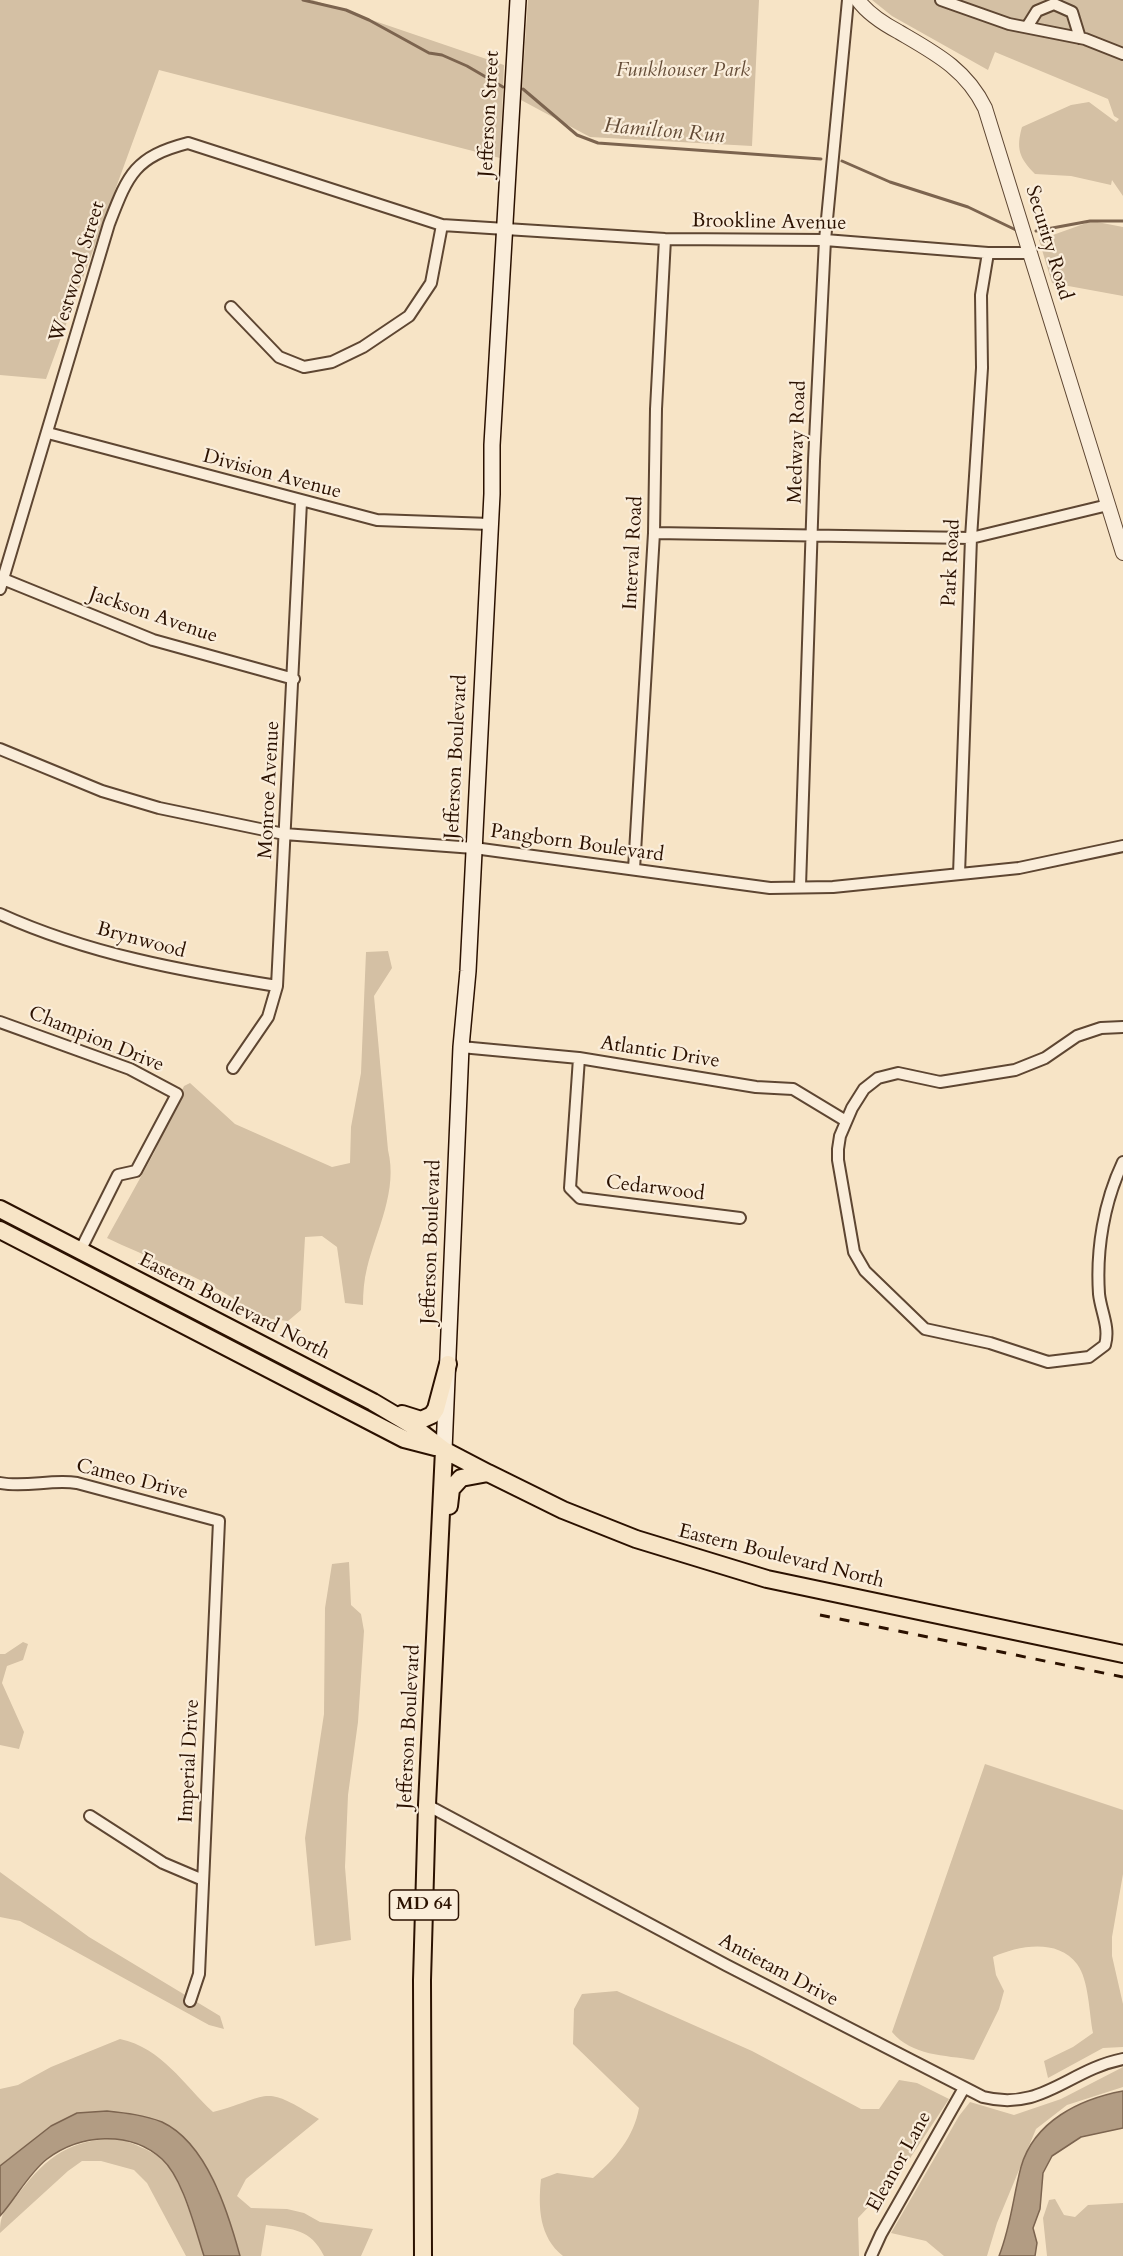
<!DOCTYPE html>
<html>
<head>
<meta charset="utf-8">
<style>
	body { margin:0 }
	canvas { display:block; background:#f7e4c6 }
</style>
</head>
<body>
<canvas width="1123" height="2256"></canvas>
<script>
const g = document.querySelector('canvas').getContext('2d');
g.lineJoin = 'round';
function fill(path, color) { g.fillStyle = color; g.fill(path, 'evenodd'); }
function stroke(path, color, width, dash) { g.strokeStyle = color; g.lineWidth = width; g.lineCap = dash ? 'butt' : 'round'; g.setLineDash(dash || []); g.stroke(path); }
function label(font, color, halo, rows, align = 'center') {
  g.font = font + ' Cardo,serif'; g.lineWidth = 4.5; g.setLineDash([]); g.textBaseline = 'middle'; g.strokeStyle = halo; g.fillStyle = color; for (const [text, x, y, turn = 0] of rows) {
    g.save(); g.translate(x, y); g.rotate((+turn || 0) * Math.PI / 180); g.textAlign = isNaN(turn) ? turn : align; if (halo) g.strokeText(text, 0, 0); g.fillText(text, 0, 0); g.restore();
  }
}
const green = new Path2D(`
	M0 0H313L504 65 500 158 159 70 46 379 0 375Z
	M528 0H759L752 146 590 137 521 100Z
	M872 0H1123V196L1112 180 1111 185 1071 176 1035 174C1019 158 1016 148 1022 127L1071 105 1089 102 1116 122 1119 119 1114 116 1108 99 995 52 988 70 892 16Z
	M1092 221 1123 227V296L1052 283 1039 240Z
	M388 951 392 968 374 996 388 1150C398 1191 377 1228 367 1268 364 1280 363 1292 363 1305L345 1303 337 1247 322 1236 305 1237 301 1310 288 1321C250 1318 250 1307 221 1291 185 1271 145 1256 107 1238L154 1153 184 1086 190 1083 235 1124 332 1167 350 1163 351 1127 361 1073 366 952Z
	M349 1562 351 1605 361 1614 364 1631 358 1722 348 1795 345 1867 351 1940 315 1946 305 1838 324 1714 325 1608 332 1564Z
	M23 1642 28 1644 23 1660 7 1666 2 1683 24 1732 19 1749 0 1745V1654H5Z
	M985 1764 1123 1810V1874L1112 1937V1956L1123 2004V2047L1103 2048 1048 2078 1044 2061 1073 2047 1093 2033C1089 2013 1089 1980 1077 1964 1057 1938 1018 1946 993 1957L996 1975 1004 1991 999 2009 974 2060C944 2055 912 2056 892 2032Z
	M0 1872 89 1937 220 2016 224 2029 209 2025 20 1921 0 1917Z
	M617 1991 752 2051 861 2109H879L899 2080 917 2083 949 2099 901 2172 858 2218 859 2256H563C539 2237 538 2207 541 2179L557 2173 593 2178C615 2159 634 2137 639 2108L573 2044 574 2009 582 1994Z
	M120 2039C162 2048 183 2084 213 2112 273 2096 261 2083 319 2119L246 2179 237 2196 251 2208 287 2209 304 2213 320 2222 373 2229 361 2256H324C310 2228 294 2230 266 2225L261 2256H240L218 2188 201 2160 162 2123 9 2158 0 2166V2089L18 2085 51 2067Z
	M1123 2067V2087L1067 2105 1036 2129 997 2223 987 2256H944L926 2241 891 2233 959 2116 970 2102 1014 2115 1061 2099Z
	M119 2138C133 2144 148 2149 161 2158 180 2173 196 2232 204 2256H186L147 2183 134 2170 101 2161H82L68 2171 0 2233C0 2212 6 2210 19 2193 48 2155 70 2140 119 2138Z
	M1055 2199 1064 2215 1075 2217 1088 2205 1123 2203V2256H1047L1043 2218 1049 2200Z`);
const water = new Path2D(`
	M1123 2091V2128L1081 2137 1052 2156 1043 2173 1040 2209 1033 2228 1037 2243 1035 2256H999C1011 2226 1013 2197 1021 2167 1034 2121 1080 2099 1123 2091Z
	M107 2111C126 2113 144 2115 162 2122 207 2143 228 2212 240 2256H204C195 2229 183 2178 162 2159 130 2130 80 2134 47 2159 29 2173 16 2198 0 2216V2166L51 2126 77 2113Z`);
const stream = new Path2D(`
	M303 0 346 10 369 20 429 53 442 55 467 66 503 87
	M523 89 577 135 598 143 821 159
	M842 161 890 182 968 207 1016 230
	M1036 231 1090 221H1123`);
const minor = new Path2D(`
	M941 0 1009 24 1085 39 1123 54
	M1027 27 1037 11 1054 4 1072 12 1080 38
	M231 307 279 357 304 367 332 362 363 347 409 316 431 283 442 225
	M48 433 377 520 490 524
	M654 533 971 538 1108 505
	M3 579 153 640 294 679
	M0 589 109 224C128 175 134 157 188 143L442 225 665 239 825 240 988 253H1031
	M0 749 102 791 159 808 284 834 474 848 770 888 833 887 1019 868 1123 846
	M634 869 654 533 656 409 665 239
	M959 874 971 538 982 368 981 295 988 253
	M800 886 814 461 825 240 848 0
	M0 914C88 954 183 971 277 986
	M0 1022 130 1069 177 1094 136 1171 118 1175 80 1251
	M1123 1027 1101 1028 1077 1036 1045 1058 1015 1070 940 1082 898 1073 878 1078 864 1089 852 1108 840 1136 838 1149V1160L854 1252 865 1271 925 1329 990 1343 1048 1362 1089 1357 1105 1345C1110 1327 1101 1312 1099 1294 1096 1249 1104 1202 1123 1162
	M461 1047 579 1058 756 1087 793 1089 846 1121
	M579 1058 570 1188 580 1198 740 1218
	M233 1068 268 1017 277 986 301 502
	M0 1483C26 1488 51 1479 77 1483L219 1521 199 1974 190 2001
	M427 1805 726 1965 983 2097C1042 2112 1068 2070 1123 2059
	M90 1816 163 1863 203 1880
	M871 2256 881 2234 964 2088`);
const tertiary = new Path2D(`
	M858 0C868 14 884 24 899 32 935 53 966 69 985 108L1123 553`);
const secondary = new Path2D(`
	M444 1450 461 1047 468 971 492 494V445L518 0`);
const primary = new Path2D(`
	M0 1209 373 1402 410 1424 444 1450 488 1473 563 1510 636 1539 767 1579 1123 1654
	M0 1230 404 1439 435 1447
	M402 1414 421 1420 432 1415 436 1409 448 1364
	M449 1506 451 1489 461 1478 488 1473
	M423 2256 422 1980 427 1805 444 1450`);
const rail = new Path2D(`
	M820 1615 1123 1677`);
const shields = [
	[424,1905,69]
];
const shieldNames = [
	["MD 64",424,1905]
];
const parkNames = [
	["Funkhouser Park",683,71]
];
const streetNames = [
	["Jefferson Street",490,114,-87],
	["Brookline Avenue",769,223,1],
	["Security Road",1048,243,73],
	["Westwood Street",78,272,-73],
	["Medway Road",798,442,-88],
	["Division Avenue",272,475,15],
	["Interval Road",634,553,-87],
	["Park Road",952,563,-87],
	["Jackson Avenue",153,616,19],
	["Jefferson Boulevard",457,757,-87],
	["Monroe Avenue",270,790,-87],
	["Pangborn Boulevard",577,844,8],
	["Brynwood",141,941,15],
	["Champion Drive",96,1040,22],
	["Atlantic Drive",660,1053,9],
	["Cedarwood",655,1189,7],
	["Jefferson Boulevard",432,1242,-88],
	["Eastern Boulevard North",234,1307,27],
	["Cameo Drive",132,1480,14],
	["Eastern Boulevard North",781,1557,14],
	["Jefferson Boulevard",410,1727,-87],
	["Imperial Drive",190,1761,-87],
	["Antietam Drive",778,1971,28],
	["Eleanor Lane",900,2162,-61]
];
const waterNames = [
	["Hamilton Run",664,132,5]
];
fill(green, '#d4c0a4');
fill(water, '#b29c83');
stroke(water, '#7c644f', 1.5);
stroke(stream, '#7c644f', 3);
stroke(minor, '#5e4632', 14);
stroke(tertiary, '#5e4632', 16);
stroke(secondary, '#2b1100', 18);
stroke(primary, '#2b1100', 20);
stroke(minor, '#faedda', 10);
stroke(tertiary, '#faedda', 14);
stroke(secondary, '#faedda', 15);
stroke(primary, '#f7e4c6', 16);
stroke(rail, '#2b1100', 3, [10, 10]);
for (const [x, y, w] of shields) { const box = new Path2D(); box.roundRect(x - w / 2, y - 15, w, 30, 4.5); g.fillStyle = '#faedda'; g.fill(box); stroke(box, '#2b1100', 1.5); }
label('bold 18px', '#2b1100', null, shieldNames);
label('italic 20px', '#664e39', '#faedda', parkNames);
label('20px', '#2b1100', '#faedda', streetNames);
label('italic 21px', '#614934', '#faedda', waterNames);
</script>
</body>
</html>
